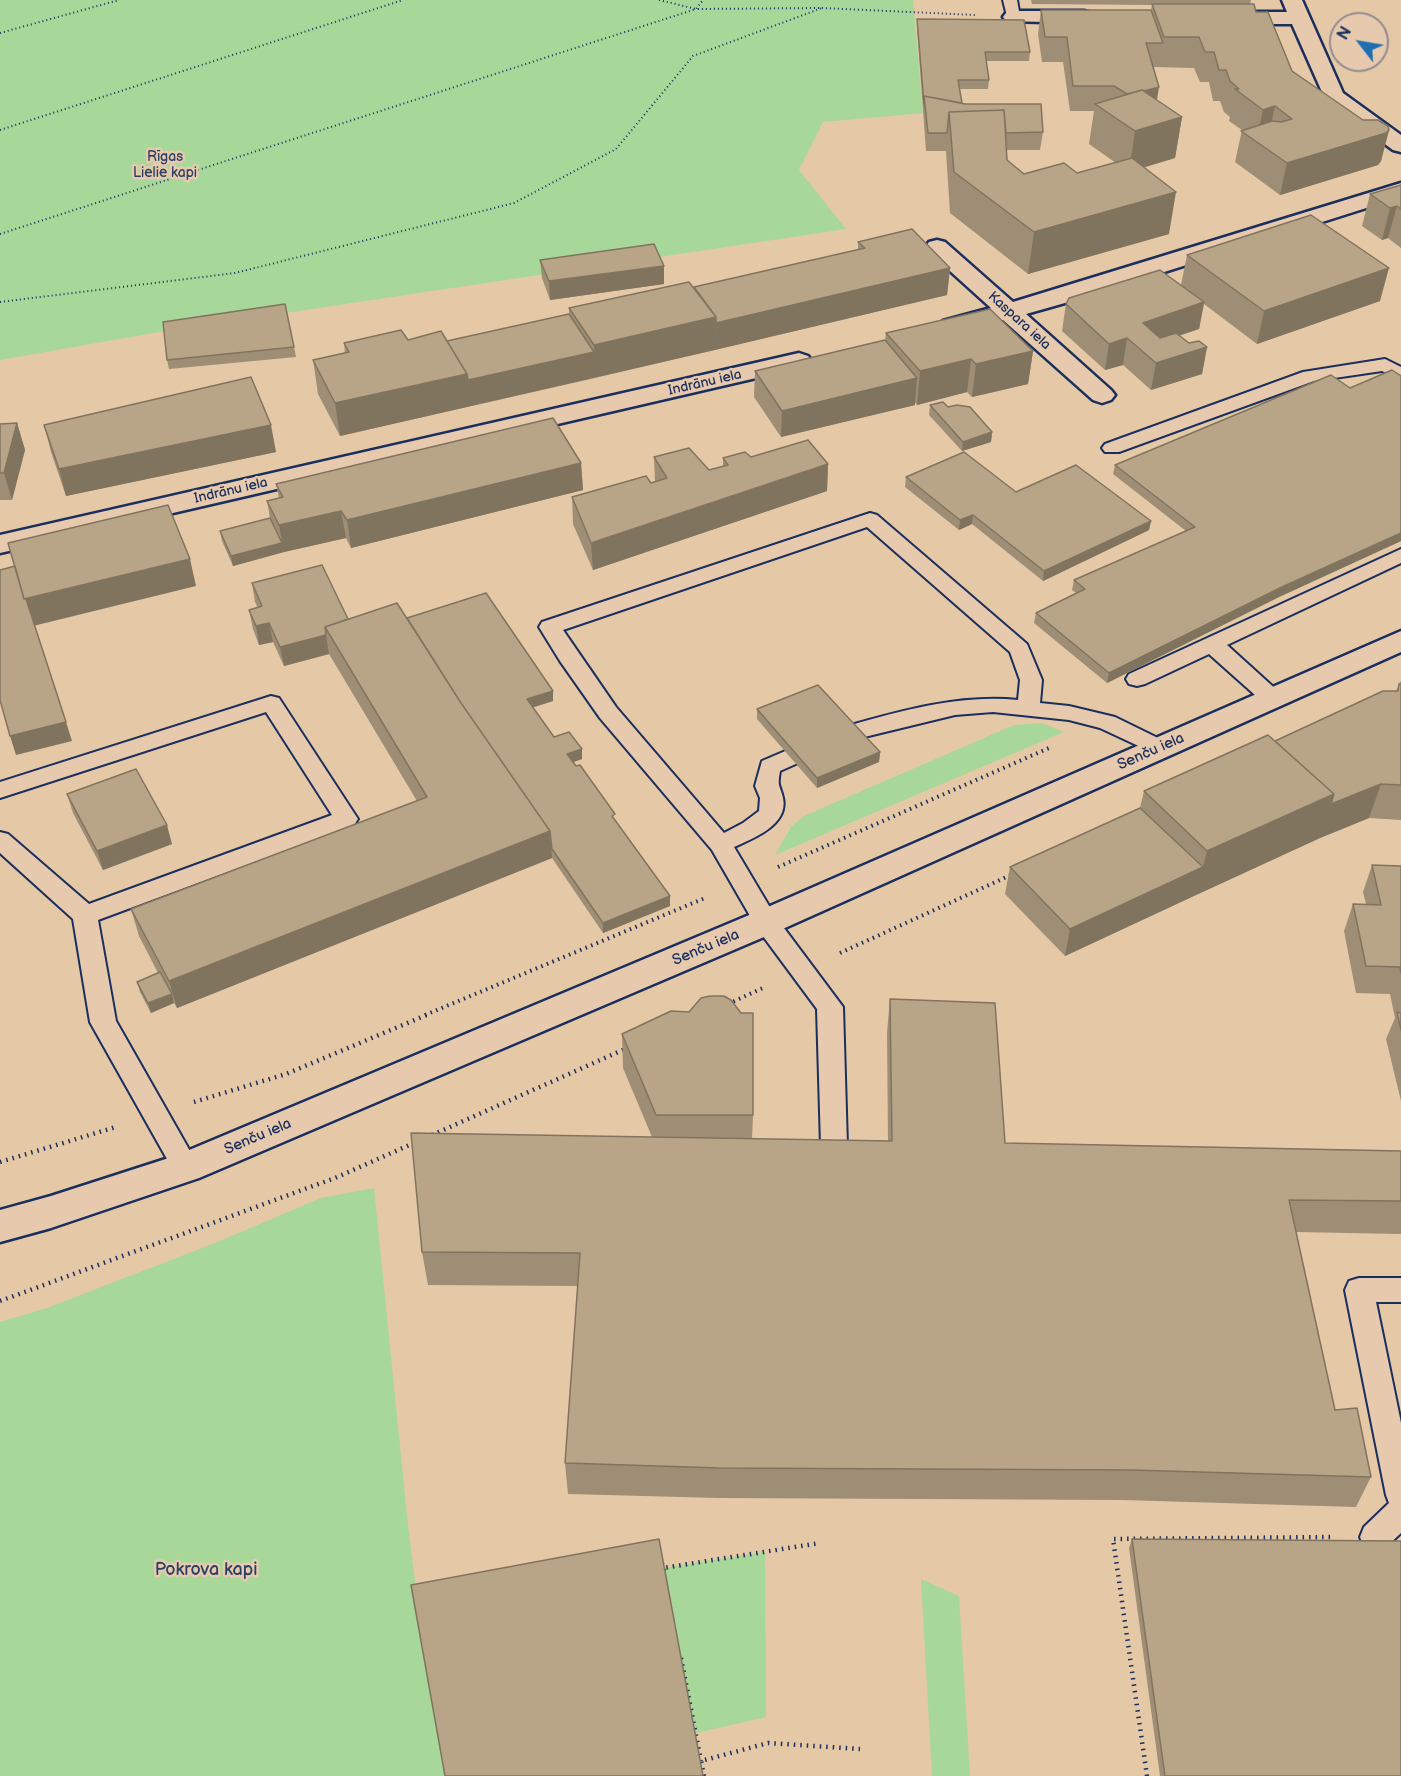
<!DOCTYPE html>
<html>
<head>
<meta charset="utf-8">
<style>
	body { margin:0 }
	#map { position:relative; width:1401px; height:1776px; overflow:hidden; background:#e5c8a6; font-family:"Balsamiq Sans",sans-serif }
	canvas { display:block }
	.north { position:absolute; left:1329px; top:12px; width:60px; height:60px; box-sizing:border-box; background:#e7caae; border:2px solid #958c8e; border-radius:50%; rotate:301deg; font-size:16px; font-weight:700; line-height:24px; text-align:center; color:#1b2f5e }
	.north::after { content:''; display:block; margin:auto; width:21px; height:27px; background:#1f6fb2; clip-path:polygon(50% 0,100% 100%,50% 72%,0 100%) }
</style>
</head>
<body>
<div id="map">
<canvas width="1401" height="1776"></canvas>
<div class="north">N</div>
</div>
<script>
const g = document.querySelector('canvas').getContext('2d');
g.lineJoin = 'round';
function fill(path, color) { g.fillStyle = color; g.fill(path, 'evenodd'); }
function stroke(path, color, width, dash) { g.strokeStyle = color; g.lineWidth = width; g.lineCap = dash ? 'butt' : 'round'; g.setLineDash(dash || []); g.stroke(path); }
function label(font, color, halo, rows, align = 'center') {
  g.font = font + ' "Balsamiq Sans",sans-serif'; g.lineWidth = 5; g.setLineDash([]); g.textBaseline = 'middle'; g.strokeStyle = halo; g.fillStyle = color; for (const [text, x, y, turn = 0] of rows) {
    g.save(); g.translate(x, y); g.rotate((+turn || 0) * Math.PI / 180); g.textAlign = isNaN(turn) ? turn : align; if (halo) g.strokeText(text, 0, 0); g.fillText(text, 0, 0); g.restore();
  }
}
const green = new Path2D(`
	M0 0H913L923 113 823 122 799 170 846 229 165 331 0 360Z
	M1041 723 1064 732 775 855 791 827 804 816 1014 725Z
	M374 1188 408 1525 420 1622 447 1776H0V1322L47 1308 215 1243 321 1198Z
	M765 1552 766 1717 696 1733 663 1568Z
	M921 1579 959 1596 970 1776H932Z`);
const pathFar2 = new Path2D(`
	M659 0 696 9 822 8 975 15
	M0 33 119 0
	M0 130 403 0
	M0 234 696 9 703 0
	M0 302 235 273 514 203 616 149 693 56 822 8`);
const pathFar1 = new Path2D(`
	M778 867 1049 748
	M840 953 1011 875
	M728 1004 765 987
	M425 1015 705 898`);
const path = new Path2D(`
	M194 1102 286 1074 429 1014
	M432 1135 625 1049
	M0 1162 116 1127
	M0 1301 335 1178 414 1143
	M664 1571 663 1568 820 1543
	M681 1658 701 1761
	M704 1776 701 1761 768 1743 860 1749
	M1147 1776 1113 1539 1334 1537`);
const lane = new Path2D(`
	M1003 0H1017L1020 17 1018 20H1008Z
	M1385 359 1401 367V381L1382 371 1314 381 1119 452H1105L1102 448 1105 444 1303 372Z
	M870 513 877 515 1027 644 1042 680 1040 703 1069 706 1115 717 1168 743 1171 748 1168 753 1160 756 1100 728 1069 720 993 712 955 715 852 740 844 737 841 732 844 727C900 711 960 694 1018 700L1020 680 1010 652 867 527 563 630 616 707 724 833 743 823 759 811 760 798 755 786 762 761 790 749 798 751 801 757 798 763 780 771C777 788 780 784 783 798 789 825 752 839 734 847L775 916 843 1007 847 1146 843 1154 834 1157 825 1154 821 1146 817 1009 757 928 712 850 600 718 560 661 539 627 542 622Z
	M1401 549V563L1227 645 1280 693 1283 698 1280 703 1272 705 1264 703 1209 654 1145 684 1137 686 1129 684 1126 679 1129 674Z
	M271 696 279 698 354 813 358 819 354 825 98 920 116 1021 199 1167 196 1175 186 1178 176 1175 90 1022 73 919 0 853V832L8 834 89 904 332 815 266 712 0 798V782Z
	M1359 1278H1401V1302H1376L1401 1423V1533L1386 1547 1375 1552 1364 1547 1360 1537 1364 1527 1389 1503 1386 1495 1345 1290 1349 1281Z`);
const street = new Path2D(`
	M1282 0H1302L1343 93 1401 135V152L1393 150 1326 101 1292 24H1226L1219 22 1216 18 1219 14 1226 12H1287Z
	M1013 11H1084L1091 13 1094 17 1091 21 1084 23 1006 21 1003 17 1006 13Z
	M1401 183V197L1079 299 1026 314 1111 390 1115 395 1111 400 1102 403 1093 400 1003 320 952 333 943 331 940 326 943 321 991 308 929 252 925 247 929 242 937 240 945 242 1013 302Z
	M799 353 808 356 812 361 808 366 0 553V535Z`);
const secondary = new Path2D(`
	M1401 631V652L778 931 199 1178 51 1228 0 1242V1210L51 1196 175 1156 754 913Z`);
const wall = new Path2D(`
	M1031 0H1251L1250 4 1256 12 1292 71 1363 120 1389 130 1381 161 1378 165 1280 195 1235 162 1242 130 1229 121 1230 117 1224 112 1220 101H1213L1209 82H1200L1194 68 1153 67 1157 100 1182 117 1175 158 1143 167 1169 234 1028 274 950 213 946 151H926L917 28V19L1030 52 1029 61H986L989 80 988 89H959L962 103 1043 132 1040 150H1006L1007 160 1024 174 1077 173 1116 163 1089 144 1094 111H1070L1063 62H1042L1038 34 1041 10H1151L1152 5 1032 4Z
	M1401 185V248L1388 238 1382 240 1362 226 1370 194Z
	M858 242 950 268 947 295 595 378 340 436 318 394 313 360 345 353 344 343 408 340 447 341 569 314V308L694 287 858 250Z
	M1187 255 1380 301 1257 344 1204 304 1199 329 1179 335 1189 343 1207 347 1202 374 1151 390 1123 365 1105 370 1062 331 1066 304 1181 285Z
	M540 260 664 284 550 300 542 278Z
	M886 333 1033 351 1028 384 972 397 967 392 917 405 915 402V405L781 437 754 397 755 371 885 341Z
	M294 347 296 357 169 369 167 360Z
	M1401 376V541L1279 597 1107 683 1034 623 1036 613 1076 593 1072 590 1074 580 1186 531 1113 474 1115 465 1350 388Z
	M930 405 948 407 992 432 991 442 962 451 929 415Z
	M17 423 25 450 12 500H0V424Z
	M44 425 276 452 66 496 51 452Z
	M654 457 709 470 723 466V458L751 457 828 464 827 491 593 570 573 524 572 497 655 482Z
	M581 463 583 490 351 548 346 538 284 552 233 566 222 541 220 531 270 518 267 501 279 498 276 484Z
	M906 477 1016 492 1151 521 1149 530 1043 581 972 524 959 530 905 487Z
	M252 583 348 619 407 618 553 701 533 707 554 737 582 749V759L573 762 670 896V906L603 933 552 858 177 1008 174 1003 151 1013 140 992 137 982 158 973 139 936 131 909 417 801 329 654 284 666 273 642 259 645 253 629 249 610 258 608 255 602Z
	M1401 683V820L1369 818 1320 838 1196 895 1065 956 1005 894 1010 867 1140 808 1144 791 1275 741 1396 691 1399 684Z
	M757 709 880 752 879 762 817 788 757 719Z
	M67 794 172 844 103 870 73 813Z
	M1372 865 1401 866V1101L1386 1039 1395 1018 1390 994 1356 993 1344 931 1353 904H1366L1363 892Z
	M890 999 1005 1143 1401 1151V1234L1296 1232 1335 1410 1371 1477 1356 1507 1122 1500 719 1498 568 1494 565 1463 578 1286 428 1285 422 1252 652 1137 623 1068 622 1034 689 1012 753 1115 752 1139 888 1141 887 1033Z
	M1132 1539 1401 1776H1160L1129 1548Z`);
const shadedWall = new Path2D(`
	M1159 87 1155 112 1129 95Z
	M1275 106 1268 138 1256 141 1263 110Z
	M1182 117 1175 158 1129 172 1135 131Z
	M1389 130 1381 161 1378 165 1280 195 1287 163Z
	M1176 192 1169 234 1028 274 1034 232Z
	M1397 206 1388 238 1382 240 1390 208Z
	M664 266V284L550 300 549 281Z
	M950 268 947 295 715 350 716 323Z
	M1389 268 1380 301 1257 344 1264 311Z
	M1204 302 1199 329 1140 349 1143 323Z
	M716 317 715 350 340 436 335 403 467 374 594 352V345Z
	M1127 338 1123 365 1105 370 1109 344Z
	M1207 347 1202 374 1151 390 1156 363Z
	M1033 351 1028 384 972 397 976 364Z
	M971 359 967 392 917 405 920 371Z
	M917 378 915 405 781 437 782 411Z
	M17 423 25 450 12 500 4 473Z
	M271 425 276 452 66 496 59 469Z
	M992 432 991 442 962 451 963 442Z
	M581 463 583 490 351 548 347 520Z
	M828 464 827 491 593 570 591 543Z
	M341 511 346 538 284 552 233 566 231 556 282 543 279 525Z
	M973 515 972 524 959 530 960 520Z
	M1151 521 1149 530 1043 581 1044 571Z
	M1401 533V541L1279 597 1107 683 1109 673 1282 587Z
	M190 559 196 586 33 626 24 599Z
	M269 623 273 642 259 645 256 626Z
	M326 635 329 654 284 666 280 647Z
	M553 691V701L528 709 527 699Z
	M66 722 72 741 16 755 10 736Z
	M582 749V759L568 764 567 754Z
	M880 752 879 762 817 788V778Z
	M1381 784 1369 818 1320 838 1196 895 1065 956 1070 929 1203 867 1207 851 1334 794Z
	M167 825 172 844 103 870 97 851Z
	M550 831 552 858 177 1008 169 981Z
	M670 896V906L603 933V923Z
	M172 994 174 1003 151 1013 148 1003Z`);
const building = new Path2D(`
	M1152 4H1254L1256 12H1268L1292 71 1363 120H1378L1388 126 1389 130 1386 133 1287 163 1241 131 1272 121 1281 122 1292 119 1275 106 1263 110 1235 89H1239L1230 81 1226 70H1219L1214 52H1205L1199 37H1164Z
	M1041 10H1151L1163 43H1146L1159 87 1144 91 1142 90 1127 94 1114 86H1073L1067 37H1045Z
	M917 19 1024 20 1030 52H985L989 80H958L962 103 924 96V104Z
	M1142 90 1182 117 1135 131 1095 104Z
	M924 96 965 104H1041L1043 132 1006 133 1004 110 949 112 947 133H928Z
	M1004 110 1007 160 1024 174 1064 163 1077 173 1132 158 1176 192 1034 232 954 172 949 112Z
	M1401 185V209L1397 206 1390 208 1370 194Z
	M1311 215 1389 268 1264 311 1187 255Z
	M912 229 950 268 716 323V317L694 287 865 248 858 242Z
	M654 244 664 266 549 281 540 260Z
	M1160 270 1204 302 1143 323 1160 338 1176 333 1189 343 1199 341 1207 347 1156 363 1127 338 1109 344 1066 304 1069 298Z
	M689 282 716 317 594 345 569 308Z
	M285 304 294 347 167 360 163 322Z
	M990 309 1033 351 976 364 971 359 920 371 886 333Z
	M569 314 594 352 468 380 467 374 447 341Z
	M401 330 408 340 441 331 467 374 335 403 313 360 349 352 344 343Z
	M885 340 917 378 782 411 755 371Z
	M1392 370 1401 376V533L1282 587 1109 673 1036 613 1085 589 1074 580 1195 527 1115 465 1331 375 1350 388Z
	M251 377 271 425 59 469 44 425Z
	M943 402 948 407 957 405 970 407 992 432 963 442 930 405Z
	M553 418 581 463 347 520 341 511 279 525 267 501 283 497 276 484Z
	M17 423 4 473H0V424Z
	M808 440 828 464 591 543 572 497 646 476 651 483 667 478 654 457 689 448 709 470 728 465 723 458 745 452 751 457Z
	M964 452 1016 492 1076 465 1151 521 1044 571 973 515 960 520 906 477Z
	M168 505 190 559 24 599 8 543Z
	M270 518 282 543 231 556 220 531Z
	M322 565 348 619 325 627 326 635 280 647 269 623 256 626 249 610 262 606 252 583Z
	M15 566 24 599H26L66 722 10 736 0 700V570Z
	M486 593 553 691 527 699 554 737 569 732 582 749 567 754 576 766 580 765 615 814 612 816 670 896 603 923 552 849 550 831 461 703 407 618Z
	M397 603 461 703 550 831 169 981 131 909 427 797 325 627Z
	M1401 683V785L1381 784 1331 804 1334 794 1275 741 1383 691H1398L1399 684Z
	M818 685 880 752 817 778 757 709Z
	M1268 735 1334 794 1207 851 1144 791Z
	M136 769 167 825 97 851 67 794Z
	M1140 808 1203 867 1070 929 1010 867Z
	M1372 865 1401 866V973L1400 967 1366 966 1353 904 1381 905Z
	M160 972 172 994 148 1003 137 982Z
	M710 996H724L731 1000 741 1013H753V1115H656L622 1034 671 1011 689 1012 701 998Z
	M890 999 995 1003 1005 1143 1401 1151V1201L1289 1200 1335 1410 1357 1408 1371 1477 1132 1470 719 1468 565 1463 580 1253 422 1252 411 1133 892 1141Z
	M1397 1012 1401 1013V1030Z
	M659 1539 703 1776H445L411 1585Z
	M1132 1539 1401 1541V1776H1165Z`);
const farParknames = [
	["Rīgas",165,157],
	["Lielie kapi",165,173]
];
const farStreetnames = [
	["Kaspara iela",1019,321,42],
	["Indrānu iela",705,383,-13],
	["Indrānu iela",231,491,-13]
];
const streetNames = [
	["Senču iela",1151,752,-24],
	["Senču iela",706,948,-23],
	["Senču iela",258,1137,-23]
];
const nearParknames = [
	["Pokrova kapi",206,1570]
];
fill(green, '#a7d899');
stroke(lane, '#1b2f5e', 4);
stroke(street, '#1b2f5e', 5);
stroke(secondary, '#1b2f5e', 5);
stroke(pathFar2, '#1b2f5e', 2, [1, 3]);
stroke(pathFar1, '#1b2f5e', 4, [1.5, 4.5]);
stroke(path, '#1b2f5e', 4.5, [1.5, 5]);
fill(lane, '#e7caae');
fill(street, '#e7caae');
fill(secondary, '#e7caae');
fill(wall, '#9e8e75');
fill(shadedWall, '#81745f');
fill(building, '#b8a588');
stroke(building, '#81745f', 1.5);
label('14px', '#294064', '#e7caae', farParknames);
label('14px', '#1b2f5e', '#e7caae', farStreetnames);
label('15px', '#1b2f5e', '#e7caae', streetNames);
label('18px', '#294064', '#e7caae', nearParknames);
</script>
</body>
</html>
